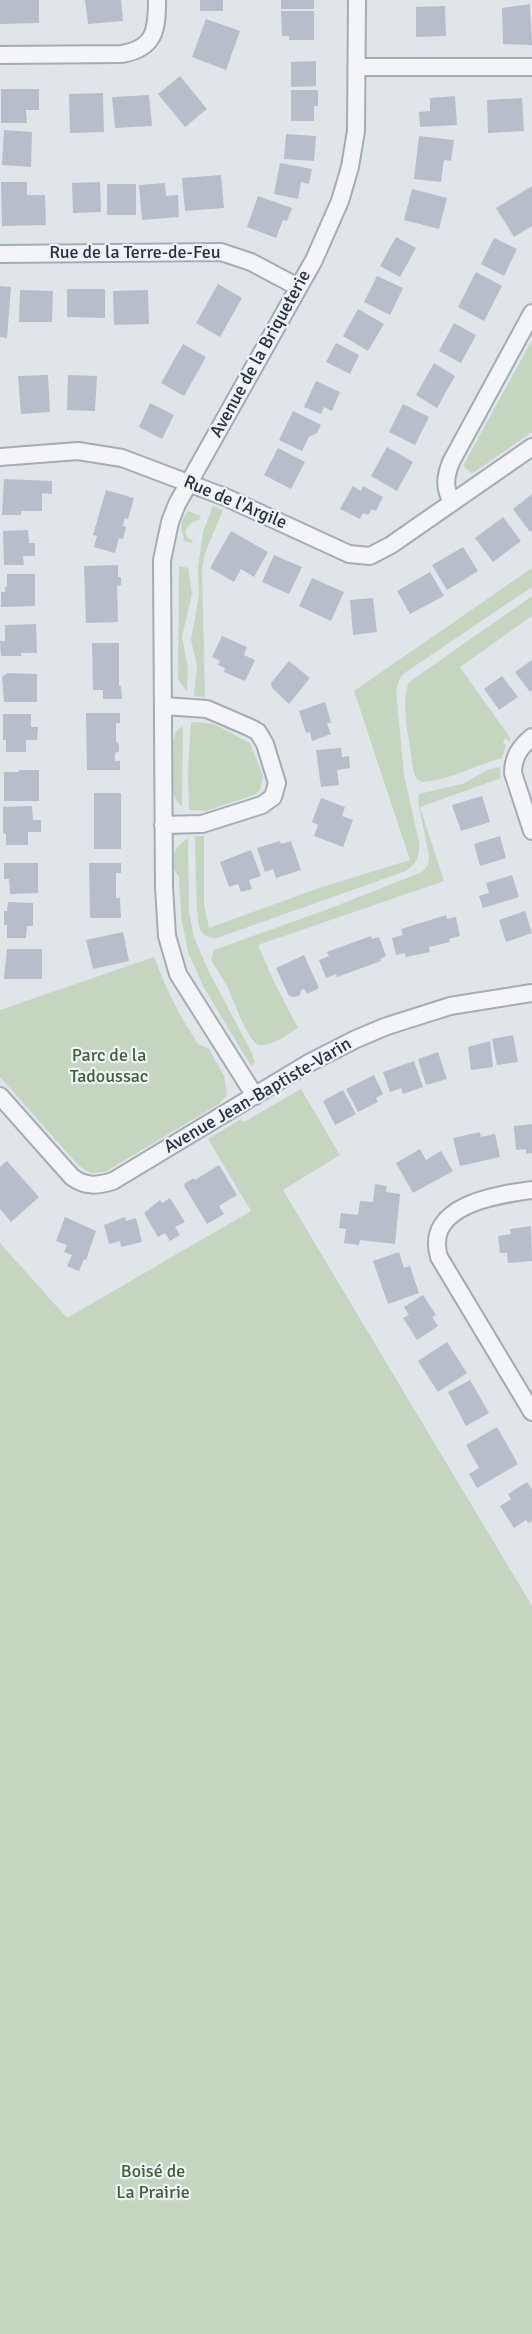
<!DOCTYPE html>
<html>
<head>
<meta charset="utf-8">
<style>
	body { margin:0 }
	canvas { display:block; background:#e0e5ea }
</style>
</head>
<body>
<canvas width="532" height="2334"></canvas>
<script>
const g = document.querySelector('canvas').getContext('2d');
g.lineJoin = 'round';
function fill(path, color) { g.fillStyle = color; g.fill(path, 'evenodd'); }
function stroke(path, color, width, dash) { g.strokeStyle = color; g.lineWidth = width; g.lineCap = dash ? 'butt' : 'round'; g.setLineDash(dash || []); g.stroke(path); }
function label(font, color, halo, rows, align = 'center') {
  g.font = font + ' Signika,sans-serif'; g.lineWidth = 4.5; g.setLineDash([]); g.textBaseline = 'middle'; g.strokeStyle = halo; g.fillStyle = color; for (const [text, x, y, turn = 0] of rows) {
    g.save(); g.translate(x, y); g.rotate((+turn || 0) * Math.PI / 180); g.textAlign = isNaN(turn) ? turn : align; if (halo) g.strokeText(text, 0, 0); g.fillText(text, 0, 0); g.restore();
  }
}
const green = new Path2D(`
	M532 340V432L476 471 472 473 465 468 464 464Z
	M213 506 223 510 205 553 202 569 205 697 194 696 197 665 191 640 199 595 198 568 203 532Z
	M188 511 201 516 199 520C187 522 179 535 193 541L192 543 183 540 184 537C180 526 180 521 188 511Z
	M179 566 188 568 192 594 182 637 188 668 187 691 180 683 178 677Z
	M532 568V587L403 674 399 680 396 690 404 775 419 842C420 856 417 863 406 871L217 938C211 939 204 936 201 931 195 922 196 852 195 836H204V904L209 928 319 888 410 860 354 691Z
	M532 596V616L460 667 511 739 509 741 505 738 503 743 506 745 502 758C475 765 451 780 422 782L416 778 413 770C411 746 399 703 409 682Z
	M197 722 214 724 250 743 263 776 260 790 254 795 206 811 189 810 188 771 191 723Z
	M182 726 183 732 182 807 176 800 172 790V748L175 733Z
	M500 767 501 778 420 807 444 881 258 945 275 984 298 1028C288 1034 271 1047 259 1045 248 1043 232 995 226 984 221 976 216 968 211 960L214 950 331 908 422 872 428 865 429 856 418 801 419 794 462 784 490 769Z
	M188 838 189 912 194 937 208 970 252 1053 255 1062 251 1066 203 986 188 952 181 916 179 877 173 868 172 862 176 848Z
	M154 957 165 984 179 1013 198 1044 209 1049 224 1076 227 1095 219 1104 105 1172 90 1173 78 1165 0 1077V1010Z
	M301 1089 340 1155 283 1190 532 1606V2334H0V1243L67 1318 251 1211 208 1139 241 1119 244 1122Z`);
const building = new Path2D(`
	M0 0H39V23L0 24Z
	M85 0H121L123 21 88 24Z
	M200 0H223V11H200Z
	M281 0H314V9H281Z
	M530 4 532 45 503 44 502 8Z
	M445 6 446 36 416 37V7Z
	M281 11H314V40H289V36H282Z
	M206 19 240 31 226 70 192 57Z
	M316 61V86L291 87V62Z
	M180 76 207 109 185 127 158 94Z
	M1 89H39V110H26L27 123H1Z
	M291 90H318V106H314V121H291Z
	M103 93 104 132 70 133 69 94Z
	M149 95 152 126 115 128 112 97Z
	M455 96 457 125 420 127 419 112 430 111V98Z
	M522 98 524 131 488 133 487 100Z
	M4 130 32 132 31 167 2 165Z
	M286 134 316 136 314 161 284 159Z
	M419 136 454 140 451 161 444 160 441 182 414 179Z
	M280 163 312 169 309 184 301 182 298 199 274 194Z
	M221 175 224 208 185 211 182 178Z
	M1 182H27V195H45L46 225 2 226Z
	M100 182 101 212 73 213 72 183Z
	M165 183 166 196 178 195 179 217 142 220 139 185Z
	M107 184H136V215H107Z
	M532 186V226L514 237 496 208Z
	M412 189 447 198 439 229 404 220Z
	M258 196 292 208 287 221 283 220 276 238 247 227Z
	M396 237 416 248 400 277 380 266Z
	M494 238 517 249 504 276 481 264Z
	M476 272 502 286 484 321 458 307Z
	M377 276 403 288 390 315 364 302Z
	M218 284 242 298 220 337 196 323Z
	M0 286 11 287 7 338 0 337Z
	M67 289H105V318L67 317Z
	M20 290 53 291 52 322H19Z
	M148 290 149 324 114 325 113 291Z
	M358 309 384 324 368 351 343 336Z
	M454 323 476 335 461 363 439 351Z
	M336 343 359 355 350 374 326 362Z
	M183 344 206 357 184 396 161 383Z
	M434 363 455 376 437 408 416 395Z
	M48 375 50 412 21 414 18 376Z
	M68 375 97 376 95 411 67 410Z
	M316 381 340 392 332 411 324 407 321 414 304 407Z
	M150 403 174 415 162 439 139 427Z
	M403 404 429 417 415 445 389 432Z
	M293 411 321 425 317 433 309 437 302 451 279 440Z
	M387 447 413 462 397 491 371 476Z
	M278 448 305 462 291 489 264 475Z
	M4 479 52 481V494L42 493V511H21V515H2Z
	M353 486 361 491 363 486 383 497 376 511 372 509 368 515 363 513 360 519 340 509Z
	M106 490 134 498 128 519 125 518 123 526 126 527 123 539 119 538 115 553 94 547 97 536 93 535Z
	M532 494V531L530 532 513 509Z
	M503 517 521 541 493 562 475 538Z
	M28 530 29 543H35V556H23L24 565H4L3 531Z
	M231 531 268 552 254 577 241 569 234 582 210 568Z
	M463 547 478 571 447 590 432 565Z
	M274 555 302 567 289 594 262 582Z
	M118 565V577H121V585L117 586 118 622 86 623 84 566Z
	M430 572 444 596 410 614 397 591Z
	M7 574H35V606L1 607V592H5V587H7Z
	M312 578 344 592 331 621 299 606Z
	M373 598 377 632 353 635 350 600Z
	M36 624 37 653H21V656H1L0 641H5V625Z
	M222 636 247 647 244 655 255 660 245 681 224 672 225 668 218 665 220 661 212 657Z
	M92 643H119V686H121L122 699H103V690H93Z
	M532 660V690L530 692 515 672Z
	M289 661 310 678 289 704 272 688 271 683Z
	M7 673 37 674V702H4L2 677Z
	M502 676 518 697 499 710 484 689Z
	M325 702 331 722 327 724 331 734 312 741 310 732 306 733 299 711Z
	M86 713H120V723H116V741L119 745V751L115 753V761H120V770H87Z
	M3 714H31V727H38L37 740H26V752H6V740H3Z
	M341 748 342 757 349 756 350 768 337 770 339 785 321 787 316 750Z
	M19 770H39V801H4V772H19Z
	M94 793H121V849H94Z
	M482 796 490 822 461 831 452 805Z
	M321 798 345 807 342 816 353 820 343 847 314 836 318 825 312 822Z
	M32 806 33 820H41V832H28V845H6V834L3 833V807Z
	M500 836 506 858 480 866 474 844Z
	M280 841 281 844 291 841 301 870 276 878 273 869 265 872 257 848Z
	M251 850 261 876 249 880 252 889 241 892 238 884 229 887 220 862Z
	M4 863H38V893L10 894 9 879H4Z
	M89 863H121V873H116V898H120L121 918H90Z
	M512 875 519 897 483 908 479 896 489 893 486 883Z
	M8 902 33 903V926H27L26 938H7V925H4V911H7Z
	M525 911 532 933 506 942 499 920Z
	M446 915 447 919 456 917 460 936 449 939 450 942 429 947 430 952 406 957 405 953 396 955 392 938 403 935 401 929Z
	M123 932 129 961 93 969 86 940Z
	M371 936 372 939 379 937 386 956 380 959 381 961 337 977 336 974 326 978 319 960 329 956 327 952Z
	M7 949H42V979H4Z
	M304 955 319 988 307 994 304 989 301 990 300 995 295 997 289 996 276 968Z
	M513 1035 518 1062 497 1065 492 1039Z
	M490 1041 493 1067 471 1070 468 1047Z
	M438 1052 447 1079 426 1085 418 1059Z
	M414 1061 423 1087 403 1094 401 1088 390 1092 383 1072Z
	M374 1075 383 1094 376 1098 378 1102 358 1112 346 1089Z
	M343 1090 356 1114 335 1125 323 1101Z
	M532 1124V1153L526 1154V1149L516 1150 514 1126Z
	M480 1132 481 1137 495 1134 500 1157 460 1166 453 1138Z
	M420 1149 426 1160 441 1151 453 1171 413 1193 396 1163Z
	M7 1161 39 1197 11 1222 0 1209V1167Z
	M219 1165 237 1195 219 1206 224 1214 207 1224 184 1186 185 1183 194 1178 195 1180Z
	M375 1184 387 1186 386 1192 400 1194 395 1244 360 1240 359 1245 344 1243 346 1229 339 1228 341 1213 358 1215 360 1201 373 1202Z
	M170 1198 185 1222 175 1227 180 1235 170 1241 165 1233 158 1237 144 1213 160 1200 162 1203Z
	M65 1217 96 1231 86 1260 84 1259 79 1271 67 1266 72 1255 64 1252 67 1245 56 1241Z
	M125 1217 126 1221 136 1218 142 1242 121 1247 120 1241 109 1244 104 1225Z
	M531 1226 532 1261 508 1263 507 1253H500L498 1236 511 1234 510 1229Z
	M399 1252 404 1268 410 1266 419 1293 388 1304 373 1261Z
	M423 1295 436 1315 432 1317 438 1326 417 1340 403 1318 409 1315 404 1307Z
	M447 1342 467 1373 438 1392 418 1361Z
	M470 1380 489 1413 466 1426 448 1392Z
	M497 1427 518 1464 477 1488 469 1474 479 1468 466 1445Z
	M527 1482 532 1489V1521L528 1523 526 1520 514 1528 500 1506 511 1499 508 1494Z`);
const minor = new Path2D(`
	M0 55 122 54C155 48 157 30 157 0
	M358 67H532
	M0 254 221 252 251 262 298 287
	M0 457 78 451 122 458 225 497 349 554 370 556 391 545 532 447
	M452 502C444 488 445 477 451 462L532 313
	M532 737C520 747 513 757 513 773L532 831
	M163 825 202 824 262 805 273 797 277 783 265 744 258 732 251 728 207 709 164 706
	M0 1096 72 1177C86 1187 97 1186 113 1181L307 1064 356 1039 387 1026 450 1006 532 993
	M255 1096 178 974 167 936 164 887 162 560 170 522 177 504 314 260 340 201 350 167 356 131 357 0
	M532 1190C496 1195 424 1205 439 1257L532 1412`);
const streetNames = [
	["Rue de la Terre-de-Feu",135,253],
	["Avenue de la Briqueterie",261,354,-61],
	["Rue de l'Argile",235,503,23],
	["Avenue Jean-Baptiste-Varin",258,1096,-30]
];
const parkNames = [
	["Parc de la",109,1056],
	["Tadoussac",109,1077],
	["Boisé de",153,2172],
	["La Prairie",153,2193]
];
fill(green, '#c6d5c0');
fill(building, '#b7bec9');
stroke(minor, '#a5acb5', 20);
stroke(minor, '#f3f5f8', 16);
label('18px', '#273244', '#f0f3f8', streetNames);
label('18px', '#3d6133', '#f0f3f8', parkNames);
</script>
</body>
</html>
